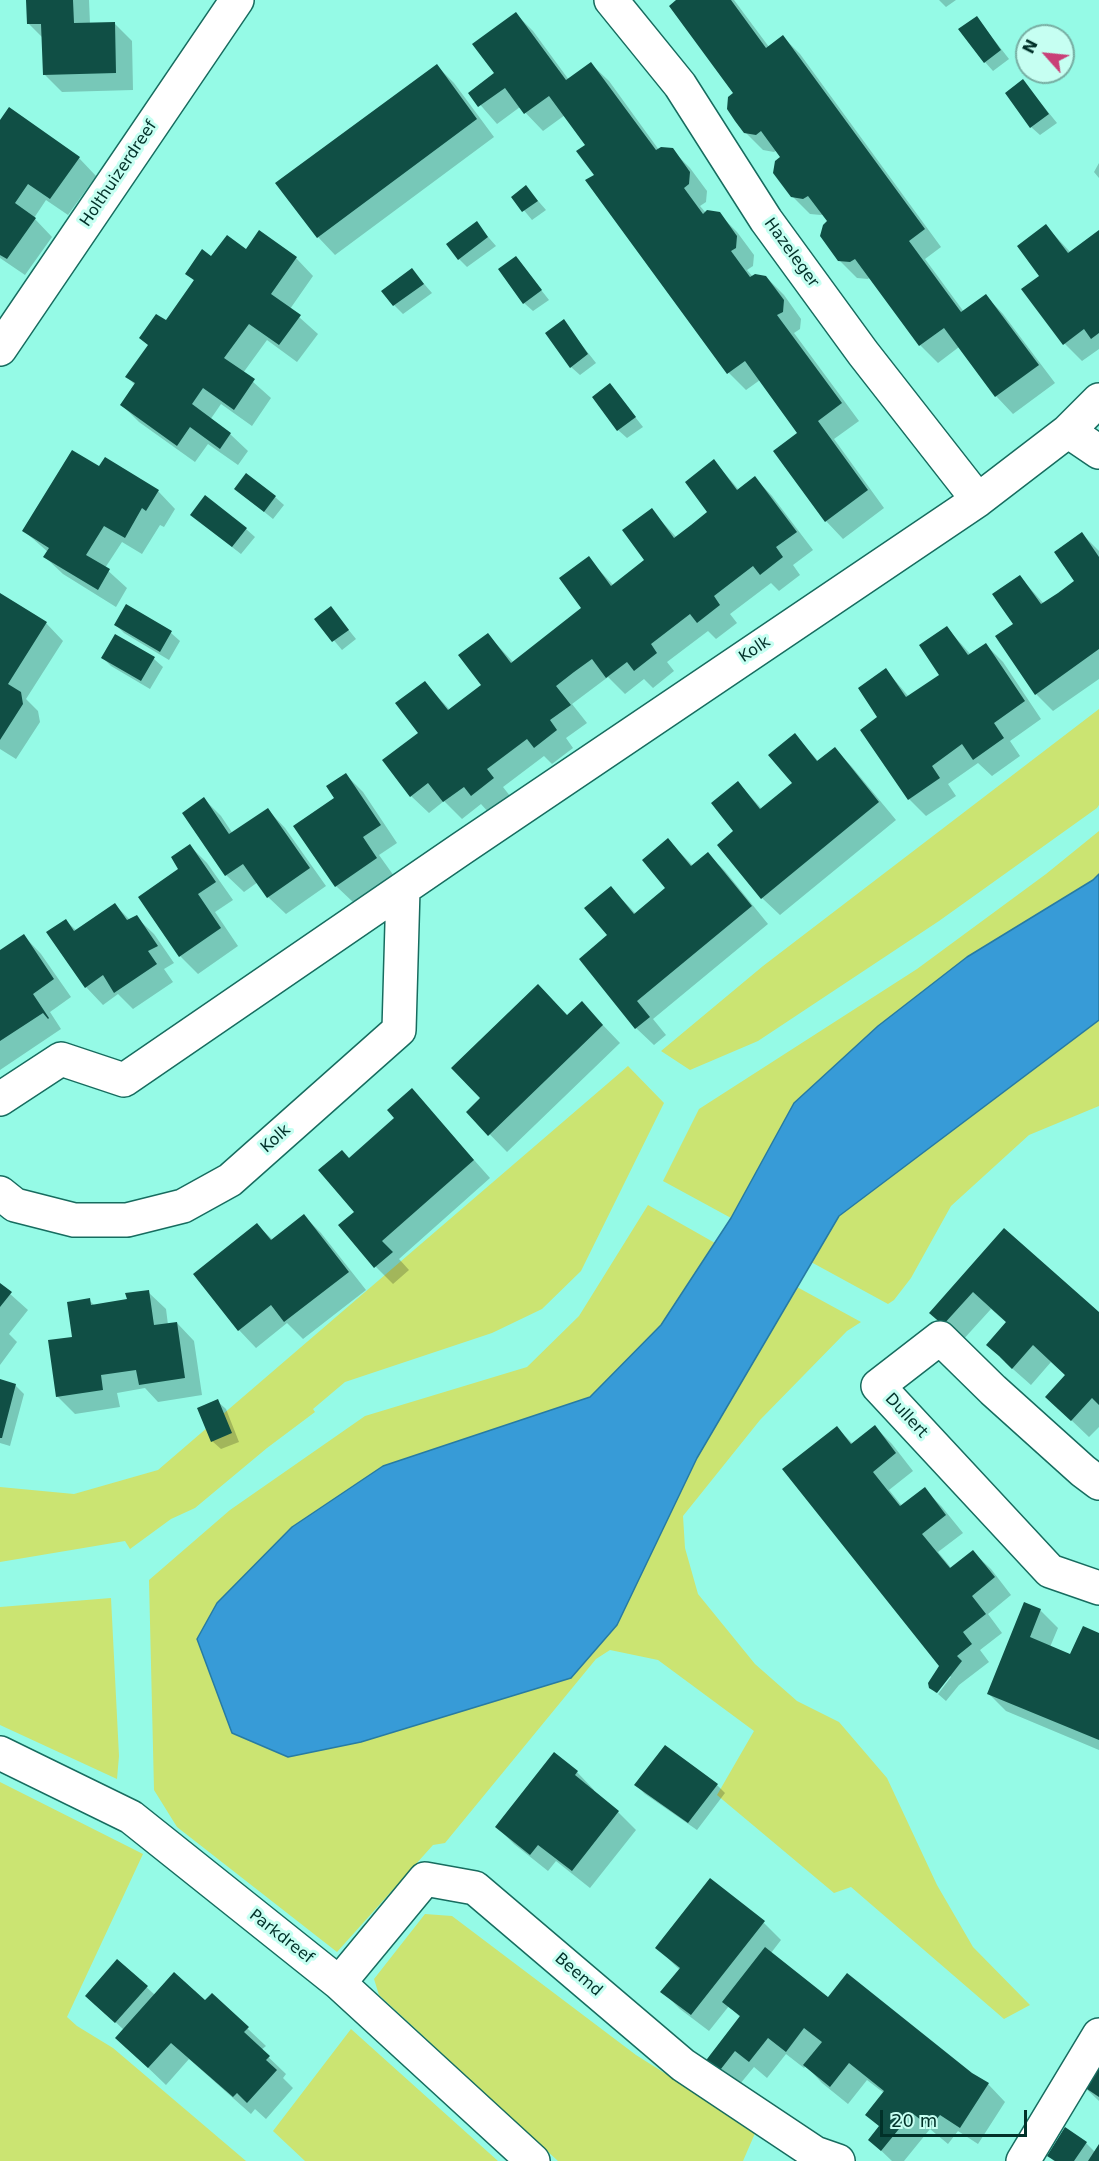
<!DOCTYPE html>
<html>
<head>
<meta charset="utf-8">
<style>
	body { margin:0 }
	#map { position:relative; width:1099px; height:2161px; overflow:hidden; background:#95fae6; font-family:"DejaVu Sans",sans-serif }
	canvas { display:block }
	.north { position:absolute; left:1015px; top:24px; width:60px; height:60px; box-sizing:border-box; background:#c6fff2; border:2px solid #77ada2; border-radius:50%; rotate:297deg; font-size:16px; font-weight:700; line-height:24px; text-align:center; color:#013129 }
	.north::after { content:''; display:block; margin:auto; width:21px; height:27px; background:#c93f77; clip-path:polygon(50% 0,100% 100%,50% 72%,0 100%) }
	.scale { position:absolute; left:880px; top:2110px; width:147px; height:27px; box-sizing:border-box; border:3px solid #013129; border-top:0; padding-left:8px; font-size:18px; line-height:21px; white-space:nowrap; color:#013129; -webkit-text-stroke:4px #c6fff2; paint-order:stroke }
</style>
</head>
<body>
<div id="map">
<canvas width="1099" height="2161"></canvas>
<div class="north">N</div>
<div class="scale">20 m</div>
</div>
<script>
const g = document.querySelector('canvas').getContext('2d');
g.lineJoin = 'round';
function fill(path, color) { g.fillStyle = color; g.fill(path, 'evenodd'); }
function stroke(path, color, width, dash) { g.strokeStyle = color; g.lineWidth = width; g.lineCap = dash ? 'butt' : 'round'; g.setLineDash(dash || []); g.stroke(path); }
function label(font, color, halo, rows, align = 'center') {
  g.font = font + ' "DejaVu Sans",sans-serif'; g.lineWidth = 6; g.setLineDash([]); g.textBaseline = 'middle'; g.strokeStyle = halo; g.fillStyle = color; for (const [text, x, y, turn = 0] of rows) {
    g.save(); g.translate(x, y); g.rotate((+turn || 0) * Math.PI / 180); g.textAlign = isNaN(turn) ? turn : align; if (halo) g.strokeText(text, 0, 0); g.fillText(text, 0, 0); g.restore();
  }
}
const green = new Path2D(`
	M1099 709V805L1097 808 939 921 758 1041 690 1070 661 1051 763 966Z
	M1099 831V874L1093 880 967 957 794 1103 731 1218 663 1181 699 1109 917 969 1046 874Z
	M1099 1020V1106L1029 1135 951 1206 911 1278 894 1300 888 1304 811 1262 839 1216Z
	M628 1066 664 1103 581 1271 542 1309 492 1333 345 1382 313 1409 315 1412 267 1448 195 1508 171 1519 130 1549 125 1541 0 1562V1487L74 1494 158 1470Z
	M648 1205 715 1243 661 1325 590 1397 383 1466 617 1625 697 1458 797 1287 861 1322 847 1331 760 1420 683 1516 685 1548 698 1594 755 1664 797 1701 839 1722 887 1778 937 1885 973 1947 1030 2005 1004 2019 851 1887 834 1893 717 1795 754 1731 658 1660 610 1650 596 1659 445 1843 433 1845 337 1952 177 1827 154 1790 149 1580 230 1510 365 1416 527 1367 579 1316Z
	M111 1598 119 1756 117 1779 0 1725V1607Z
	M0 1782 143 1854 67 2017 77 2026 113 2048 246 2161H0Z
	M425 1914 452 1916 636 2055 756 2131 743 2161H558L379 1995 374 1979Z
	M351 2029 498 2161H305L273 2131Z`);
const water = new Path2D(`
	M1099 874V1020L839 1216 697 1458 617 1625 571 1678 361 1742 288 1757 232 1733 197 1639 217 1603 292 1527 383 1466 590 1397 661 1325 731 1218 794 1103 878 1026 967 957 1093 880Z`);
const shadow = new Path2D(`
	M27 0H89L90 24 114 23 132 41 133 90 62 92 44 74 43 38 28 23Z
	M678 0H734L769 47 783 37 800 54 941 247 925 259 964 312 986 296 1003 314 1055 383 1013 414 996 396 959 347 938 363 920 345 870 277 868 279 857 278 839 260 829 221 824 214 821 215 810 214 792 196 782 158 777 150 774 152 763 150 745 132 735 94Z
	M939 0H956L946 7Z
	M516 14 533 31 569 80 591 64 609 81 659 150H672L690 168 707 191 706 202 700 206 706 213 719 214 737 232 754 255 753 266 747 270 753 277H766L784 295 801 319 800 329 794 333 859 421 834 439 884 508 843 539 826 521 799 433 760 380 746 390 729 373 596 175 587 145 565 115 543 131 520 107 497 124 470 93 496 73Z
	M977 18 1009 59 993 71 985 62Z
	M437 66 454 83 494 137 335 255 318 237Z
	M1023 81 1057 123 1040 135 1031 127Z
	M0 122 79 158 96 176 68 215 46 200 34 218 52 237 25 275 0 258Z
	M1099 163V178L1094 172Z
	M526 187 546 210 532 220 513 197Z
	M476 223 496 246 467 267 459 259Z
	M1046 226 1071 253 1099 232V349L1082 361 1065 344 1024 289 1041 276Z
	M247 251 296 258 313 276 290 309 318 334 297 362 267 340 243 373 271 398 252 426 221 404 210 420 230 434 248 451 238 465 208 444 195 462 139 422 122 405 135 385 127 377 195 282 187 273 212 258Z
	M516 258 549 300 533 311 524 303Z
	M412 270 432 293 403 314 394 305Z
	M563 321 596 363 580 375 571 367Z
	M610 385 643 427 627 438 618 430Z
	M714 461 739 490 755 478 772 496 813 550 793 565 800 575 779 591 771 583 730 614 737 623 716 639 708 631 667 662 674 671 653 688 644 679 625 694 608 677 572 704 587 723 566 738 573 748 552 764 544 756 503 787 510 796 489 813 481 804 462 819 444 801 429 813 411 796 425 683 450 710 483 685 488 635 513 662 584 608 588 558 614 586 646 561 651 510 677 538 709 512Z
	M99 468 158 491 175 509 164 527 160 525 142 554 122 542 105 568 127 588 116 607 63 574 45 557 48 552 24 531Z
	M236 489 275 497 284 505 273 519Z
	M201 523 246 529 255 537 241 554Z
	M1082 534 1099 551V679L1053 711 1036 694 1015 625 1020 577 1044 604 1076 582Z
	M0 595 46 623 63 641 26 699 38 711 40 722 16 759 0 749Z
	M127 606 171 633 180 641 169 660 124 633 116 625Z
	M331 608 356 639 342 650 316 619Z
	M947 628 971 655 986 645 1003 662 1041 719 1010 741 1020 756 992 776 978 763 948 784 956 796 926 816 909 799 880 717 886 670 909 697 941 675Z
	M115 636 154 659 163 667 150 689 111 666 103 658Z
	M795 735 819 762 835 749 852 767 896 820 780 915 762 898 735 831 738 783 762 809 794 783Z
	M345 774 363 792 397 843 379 855 394 876 354 903 336 886V799Z
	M204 799 221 816 233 834 268 810 285 828 326 886 286 914 268 897 258 882 244 892 226 875Z
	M668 840 693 866 708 854 725 871 768 924 653 1019 666 1035 654 1045 636 1028 609 935 611 888 636 914 667 888Z
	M190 846 207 863 233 900 215 912 238 946 198 974 180 956 140 897 180 869Z
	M115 905 130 920 136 917 154 934 174 963 164 969 173 982 133 1009 118 994 103 1005 86 987 66 921 77 931Z
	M24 936 41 954 71 997 50 1012 61 1029 0 1070V952Z
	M568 1017 599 1021 620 1043 507 1152 468 1112Z
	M412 1090 490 1178 399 1259 409 1270 393 1284 376 1267 357 1212 349 1159 396 1118Z
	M304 1216 321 1233 366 1290 303 1339 287 1323 256 1348 239 1330 257 1225 273 1240Z
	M1005 1230 1099 1314V1427L1089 1437 1047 1397 1066 1376 1051 1362 1031 1385 1005 1362 1007 1323 991 1309 961 1342 931 1313Z
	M0 1285 28 1310 9 1334 17 1342 0 1365Z
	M148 1292 166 1309 168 1325 177 1323 194 1341 202 1395 158 1402 145 1388 117 1393 120 1407 75 1414 57 1396 73 1338 89 1300 95 1306 128 1300Z
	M0 1381 15 1385 24 1394 10 1446 0 1443Z
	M217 1401 226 1409 239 1442 221 1449 212 1441Z
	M875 1427 892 1444 913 1471 889 1490 902 1506 924 1489 942 1507 963 1533 938 1552 952 1569 973 1552 991 1569 1011 1595 988 1614 1002 1633 980 1650 989 1662 959 1685 946 1701 938 1694 951 1677 949 1675 936 1693 931 1687 941 1666 837 1428 853 1444Z
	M1040 1610 1058 1628 1050 1647 1071 1656 1099 1634V1750L1006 1711 989 1694Z
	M577 1772 594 1790 593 1792 618 1812 636 1830 590 1888 556 1861 548 1871 514 1844 497 1827Z
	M636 1785H717L725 1793 697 1830 645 1794Z
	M764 1923 781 1940 771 1953 828 1999 972 2074 988 2084 1005 2102 978 2144 958 2131 948 2144 930 2129 904 2161H892L870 2140 880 2127 867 2114 884 2093 867 2080 848 2104 822 2083 806 2066 804 2068 786 2054 767 2078 754 2067 735 2090 706 2063 741 2018 729 2006 709 2031 680 2009 662 1991 680 1970 657 1948Z
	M118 1961 155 1995 205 2002 212 1995 266 2046 261 2050 286 2074 283 2078 293 2088 266 2119 255 2109 251 2114 189 2059 166 2085 117 2038 124 2030 96 2004Z
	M1099 2057V2101L1080 2083Z
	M1065 2129 1086 2143 1096 2153 1099 2148V2161H1054L1049 2156Z`);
const building = new Path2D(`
	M26 0H73L74 23 115 22 116 73 43 75 41 24H27Z
	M676 0H731L766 48 783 35 925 229 909 241 961 312 986 294 1039 365 995 397 944 328 919 346 855 259 850 262 838 261 820 236 823 225 827 221 808 196 803 199 791 197 773 173 775 161 780 157 761 131 756 135 744 133 735 121 727 109 728 97 733 93 669 6Z
	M516 12 566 80 591 62 656 150 661 147 673 148 690 172 689 184 684 188 703 214 707 210 720 212 737 236 736 248 731 251 750 277 755 274 766 276 784 300 783 312 777 315 842 403 818 421 868 490 825 522 773 451 797 433 745 361 727 374 585 180 594 175 576 151 585 145 549 96 524 114 505 88 478 107 468 93 494 73 472 44Z
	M977 16 1001 50 984 63 958 29Z
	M437 64 477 119 317 238 275 183Z
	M1023 79 1049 114 1030 128 1005 93Z
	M9 107 80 157 50 199 28 184 15 203 36 218 7 259 0 255V120Z
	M526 185 538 201 522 212 511 197Z
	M477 221 488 237 458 260 446 244Z
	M1046 224 1068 253 1099 230V333L1091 339 1084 329 1063 345 1021 289 1039 276 1017 246Z
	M259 230 297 257 271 294 301 315 279 345 249 324 224 358 255 379 234 410 203 388 192 404 231 433 220 449 190 427 177 446 120 405 135 383 125 377 148 345 139 338 156 314 166 320 194 280 185 274 202 249 211 256 227 235 246 249Z
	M516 256 542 290 523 304 498 269Z
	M412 268 424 284 393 306 381 291Z
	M564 319 588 354 570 368 545 333Z
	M610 383 636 417 617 431 592 397Z
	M72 450 99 466 105 457 159 490 146 511 142 508 125 538 104 526 86 555 110 569 98 590 43 557 49 548 22 531Z
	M714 459 737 490 755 476 797 532 776 547 783 557 760 575 753 566 714 596 720 605 697 623 690 614 651 644 657 653 634 671 627 662 606 678 592 659 574 672 556 686 571 705 550 720 557 730 534 748 527 739 487 769 494 778 471 796 464 787 443 802 428 783 410 797 382 760 418 733 395 703 425 681 448 710 481 685 458 655 488 633 511 663 581 608 559 578 589 556 611 586 644 560 622 530 652 508 674 538 691 525 707 512 685 482Z
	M246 473 276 496 264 512 234 489Z
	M205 495 247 528 232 547 190 515Z
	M1082 532 1099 557V649L1035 695 995 636 1013 624 992 594 1020 575 1041 604 1058 593 1074 581 1054 552Z
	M0 593 47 622 8 684 21 692 23 704 0 740Z
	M126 604 172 631 160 652 114 625Z
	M331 606 349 630 332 642 314 619Z
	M947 626 968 655 986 643 1025 701 994 723 1004 738 973 760 962 744 932 766 940 778 908 800 860 730 877 717 858 688 886 668 906 697 939 675 919 645Z
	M115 634 155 657 141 681 101 658Z
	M795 733 817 761 835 747 879 802 761 899 717 845 733 831 711 803 738 781 760 809 792 783 768 755Z
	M346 773 381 825 363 837 377 858 335 887 293 826 334 798 326 786Z
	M204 797 229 834 268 808 310 868 267 898 243 864 225 876 182 813Z
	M668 838 691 866 708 852 752 906 637 1001 650 1017 635 1029 579 959 607 935 584 908 611 886 634 914 665 888 642 860Z
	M190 844 216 882 198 894 221 928 179 957 138 897 178 869 171 857Z
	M115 903 127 920 137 915 158 946 148 951 157 964 114 993 103 975 85 988 46 932 66 919 74 931Z
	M24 934 54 979 33 994 49 1018 48 1019 43 1013 0 1041V950Z
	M538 984 567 1015 582 1001 603 1025 488 1136 466 1112 480 1098 451 1068Z
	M412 1088 474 1160 382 1241 393 1252 374 1268 338 1225 354 1212 318 1170 342 1150 349 1158 394 1118 387 1110Z
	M304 1214 349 1272 284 1322 271 1305 238 1331 193 1274 257 1223 271 1240Z
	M1004 1228 1099 1312V1405L1092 1398 1071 1421 1045 1397 1065 1375 1033 1345 1012 1369 999 1356 986 1345 1006 1322 973 1292 943 1325 929 1313Z
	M0 1283 12 1292 0 1307Z
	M149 1290 154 1325 177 1322 185 1378 139 1385 136 1370 101 1375 103 1390 56 1397 48 1340 72 1337 67 1302 90 1298 91 1305 127 1299 125 1293Z
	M0 1379 16 1384 2 1438H0Z
	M218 1399 232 1433 211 1442 197 1408Z
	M875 1425 896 1453 873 1472 900 1506 925 1487 946 1515 922 1534 950 1568 973 1550 995 1577 972 1596 986 1614 963 1632 972 1644 957 1656 962 1661 937 1693 929 1688 928 1683 939 1666 782 1469 837 1426 851 1444Z
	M1024 1602 1041 1609 1030 1637 1070 1654 1083 1626 1099 1633V1740L987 1694Z
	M665 1745 718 1784 688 1823 634 1785Z
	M554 1752 578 1771 575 1775 619 1811 572 1871 538 1845 530 1855 495 1827Z
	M710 1878 765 1921 691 2015 660 1992 680 1968 655 1948Z
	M765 1947 828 1997 847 1973 972 2073 989 2083 960 2128 940 2115 930 2127 912 2113 881 2151 868 2140 879 2126 865 2115 884 2091 849 2063 830 2087 803 2065 822 2042 804 2028 786 2052 768 2038 749 2062 735 2051 717 2074 704 2063 740 2016 722 2002Z
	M117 1959 148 1986 115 2023 85 1996Z
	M174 1972 205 2000 212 1993 249 2027 244 2032 270 2056 266 2060 277 2070 247 2103 237 2093 233 2097 171 2043 148 2068 115 2038Z
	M1099 2055V2097L1078 2083Z
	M1065 2127 1087 2142 1074 2161H1055L1047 2156Z
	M1099 2144V2161H1088Z`);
const minor = new Path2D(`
	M611 0 680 85 766 220 863 353 978 500
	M0 349 237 0
	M1068 431 1099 452
	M0 1099 61 1059 124 1080 461 849 978 500 1068 431 1099 400
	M0 1193 15 1205 74 1220H127L183 1206 230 1180 399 1030 403 889
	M1099 1483 1083 1471 993 1390 940 1338 878 1386 1050 1571 1099 1588
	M0 1753 131 1817 339 1983 533 2161
	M339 1983 425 1879 475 1888 683 2065 815 2153 838 2161
	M1023 2161 1099 2035`);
const streetNames = [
	["Holthuizerdreef",119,174,-56],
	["Hazeleger",791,253,54],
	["Kolk",755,650,-34],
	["Kolk",276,1139,-42],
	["Dullert",906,1416,47],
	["Parkdreef",281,1937,38],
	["Beemd",578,1975,41]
];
fill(green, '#cbe472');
fill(water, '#379bd7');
stroke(water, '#277ba3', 1.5);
fill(shadow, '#0003');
fill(building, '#104f45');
stroke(minor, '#176c5f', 36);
stroke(minor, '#fff', 33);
label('16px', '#013129', '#c6fff2', streetNames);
</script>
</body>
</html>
